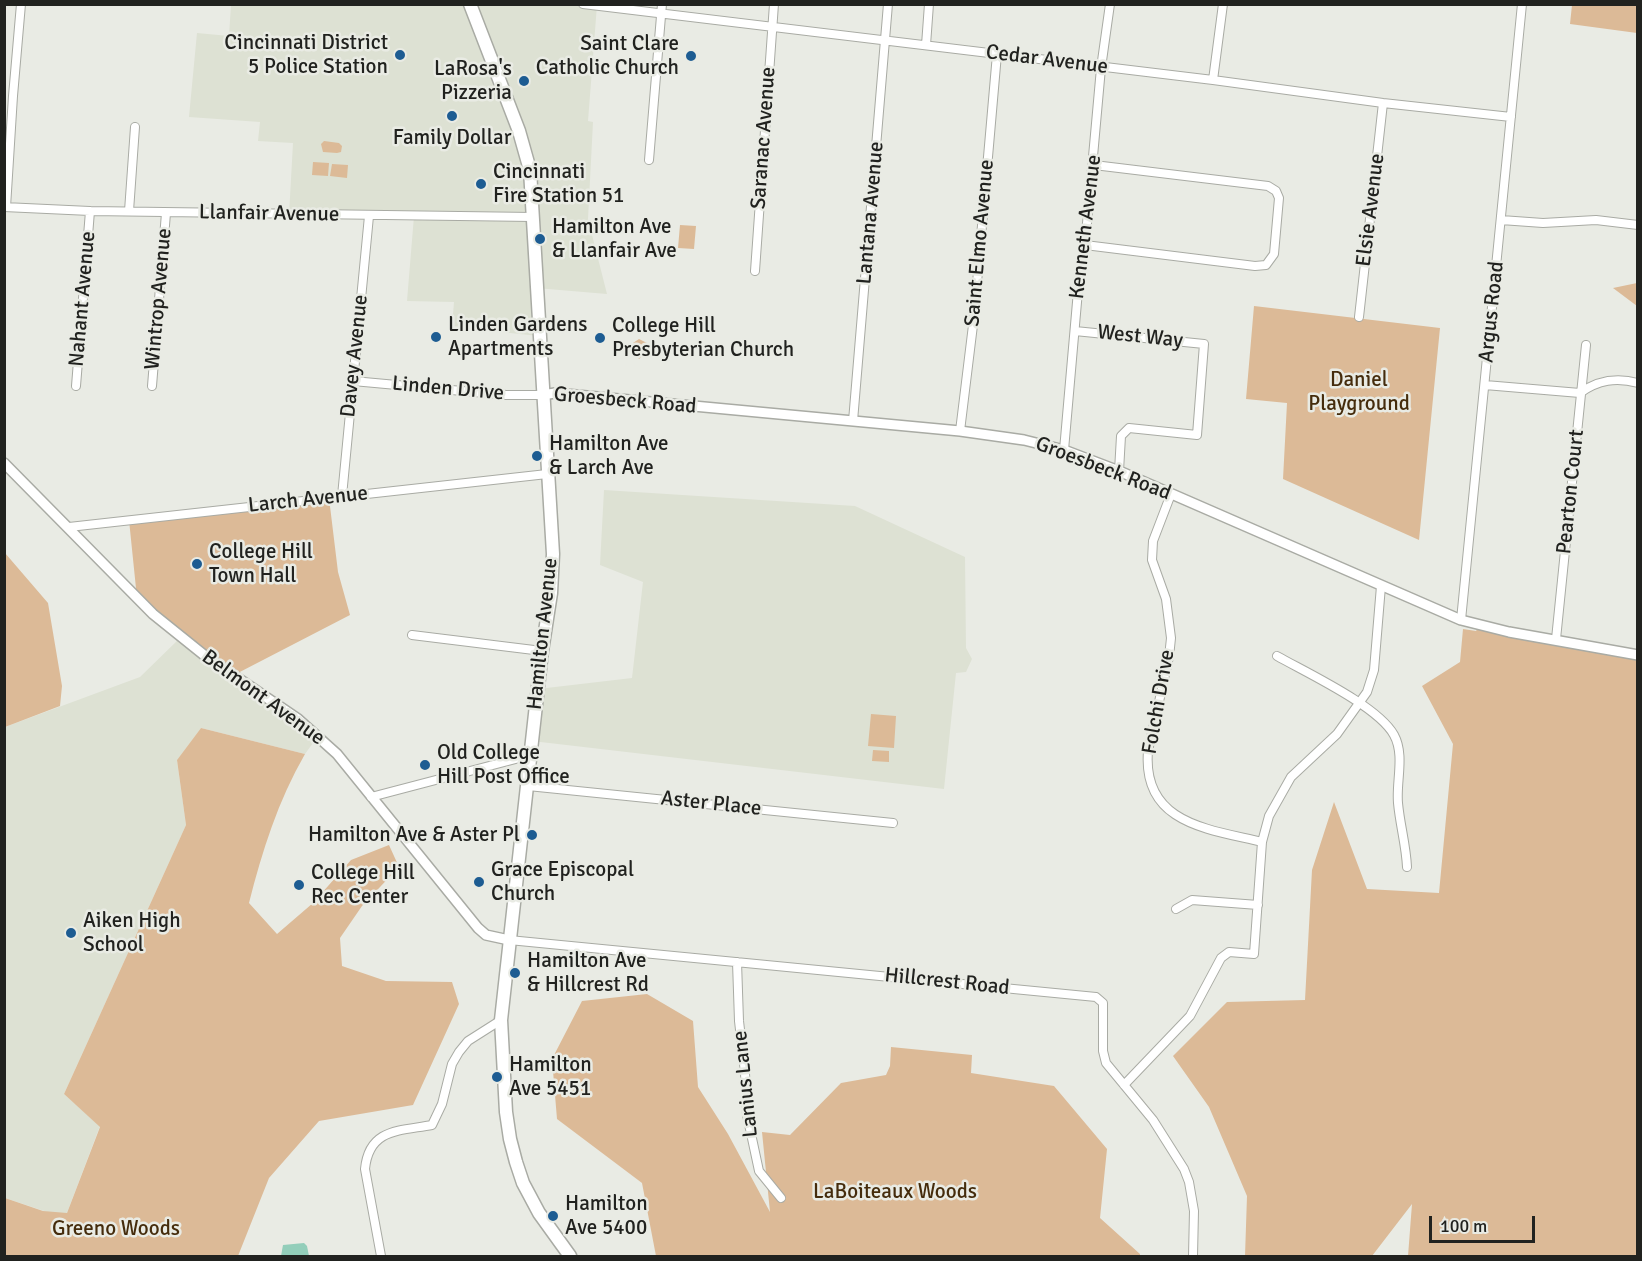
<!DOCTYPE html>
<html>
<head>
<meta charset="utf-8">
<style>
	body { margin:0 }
	#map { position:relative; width:1642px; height:1261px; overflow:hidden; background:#e9ebe4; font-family:Signika,sans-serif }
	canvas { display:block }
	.frame { position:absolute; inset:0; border:6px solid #21221f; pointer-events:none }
	.scale { position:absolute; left:1429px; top:1216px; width:106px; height:27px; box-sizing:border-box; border:3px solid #21221f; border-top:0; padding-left:8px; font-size:18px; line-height:21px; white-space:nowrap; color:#21221f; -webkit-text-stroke:4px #e9ebe4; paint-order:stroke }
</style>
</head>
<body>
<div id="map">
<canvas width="1642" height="1261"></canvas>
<div class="frame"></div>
<div class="scale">100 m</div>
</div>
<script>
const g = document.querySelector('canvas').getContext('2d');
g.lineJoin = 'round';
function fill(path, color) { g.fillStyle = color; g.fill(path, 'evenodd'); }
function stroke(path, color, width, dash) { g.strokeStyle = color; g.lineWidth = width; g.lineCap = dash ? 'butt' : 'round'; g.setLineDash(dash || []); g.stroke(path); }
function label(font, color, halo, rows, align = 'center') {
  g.font = font + ' Signika,sans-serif'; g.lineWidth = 5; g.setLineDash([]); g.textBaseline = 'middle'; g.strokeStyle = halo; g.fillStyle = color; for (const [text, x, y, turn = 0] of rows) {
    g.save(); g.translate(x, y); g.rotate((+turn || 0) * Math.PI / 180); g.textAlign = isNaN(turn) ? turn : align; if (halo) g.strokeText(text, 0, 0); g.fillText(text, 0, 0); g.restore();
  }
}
const built = new Path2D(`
	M231 5H597L588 121 593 122 588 219 607 294 536 288 539 336 452 327 454 302 407 301 414 216 289 215 293 143 258 141 260 122 189 117 197 33 229 36Z
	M604 490 855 506 965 557 966 648 972 659 966 672 956 673 944 789 532 741 538 689 632 678 643 582 600 565Z
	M181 637 318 736 305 754 201 728 177 760 186 825 64 1094 100 1126 65 1218 5 1198V727L140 677Z`);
const green = new Path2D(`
	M1572 5H1637V33L1570 24Z
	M324 141 339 143 342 146 341 152 337 153 323 152 321 144Z
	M313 162 329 163 328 176 312 175Z
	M332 164 348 165 347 178 330 176Z
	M680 225 696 226 694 249 678 248Z
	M1637 283V306L1613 288Z
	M1254 306 1440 328 1419 540 1283 479 1287 403 1246 399Z
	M639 339 647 343V352L639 359 632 349 633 343Z
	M329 498 338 572 350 615 234 675 137 598 129 520Z
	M5 553 48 603 62 686 60 706 5 727Z
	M1480 625 1637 655V1256H1408L1412 1204 1372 1256H1245L1247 1196 1209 1107 1173 1056 1227 1002 1305 1000 1312 870 1334 802 1367 889 1439 893 1453 744 1422 686 1460 662 1463 629 1476 631Z
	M871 714 896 716 894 748 868 746Z
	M201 728 305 754C278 801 262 851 249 903L277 934 313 903 351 860 389 845 399 867 362 906 340 938 342 966 386 981 452 982 459 1004 413 1105 319 1121 269 1178 238 1256H5V1198L43 1211 67 1213 100 1127 64 1094 186 825 177 760Z
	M873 750 889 751V762L872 761Z
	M647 994 693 1021 698 1087 728 1134 770 1212 762 1132 790 1135 841 1083 886 1075 890 1066 891 1047 972 1055 971 1073 1054 1086 1107 1149 1100 1218 1140 1254V1256H656L642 1183 557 1119 552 1059 582 1001Z`);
const water = new Path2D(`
	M304 1243 307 1246 309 1256H281L283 1245Z`);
const minor = new Path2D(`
	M583 4 1213 80 1383 103 1511 117
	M926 45 929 4
	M1213 80 1223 4
	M649 160 662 4
	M4 207 90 211 533 217
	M6 207 13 96 21 4
	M129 211 135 127
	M1501 220 1543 223 1596 220 1638 225
	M1085 245 1255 266 1266 265 1274 254 1279 198 1276 191 1268 186 1094 165
	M755 271 774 4
	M1359 317 1383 103
	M1075 331 1204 344 1197 435 1129 428 1121 436 1119 471
	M353 381 506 395H542
	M1485 385 1580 393C1598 380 1616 377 1638 383
	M76 386 90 211
	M152 386 166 213
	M853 421 888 4
	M960 431 974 317 997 54
	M1064 450 1080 268 1085 245 1101 68 1110 4
	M1171 494 1153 541 1152 560 1166 599 1171 638 1169 657 1148 751C1142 824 1209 829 1262 842
	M342 496 369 216
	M69 527 547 474
	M1461 620 1522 4
	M412 635 542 651
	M1556 639 1586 345
	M1277 656C1307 673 1378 706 1394 735 1405 755 1396 781 1398 803 1400 825 1406 845 1407 867
	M528 786 893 823
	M371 797 531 755
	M1176 909 1192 900 1258 905
	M509 940 1096 997 1103 1003V1051L1106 1063 1153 1120 1184 1169 1189 1182 1194 1211 1193 1256
	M737 962 739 1021 745 1073 747 1115 759 1171 781 1198
	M1124 1085 1190 1016 1221 958 1229 952 1254 954 1262 842 1269 816 1291 777 1337 734 1367 692 1374 670 1381 586
	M381 1256 365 1169C369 1128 400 1131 432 1125L442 1104 452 1064 459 1052 468 1041 501 1020`);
const tertiary = new Path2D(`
	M542 395 555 393 960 431 1024 440 1064 450 1119 471 1461 620 1509 632 1638 655
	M4 463 153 614 204 655 298 719 337 754 478 928 486 935 509 940`);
const primary = new Path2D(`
	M470 4 519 131 530 170 553 554 551 593 542 651 501 1020 506 1112 510 1139 516 1162 523 1183 539 1213 570 1256`);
const markers = [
	[400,55,6,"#1d5c92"],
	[691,56,6,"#1d5c92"],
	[524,81,6,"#1d5c92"],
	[452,116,6,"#1d5c92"],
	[481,184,6,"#1d5c92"],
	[540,239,6,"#1d5c92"],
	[436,337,6,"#1d5c92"],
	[600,338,6,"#1d5c92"],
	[537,456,6,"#1d5c92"],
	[197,564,6,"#1d5c92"],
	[425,765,6,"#1d5c92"],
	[532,835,6,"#1d5c92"],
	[479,882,6,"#1d5c92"],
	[299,885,6,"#1d5c92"],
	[71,933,6,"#1d5c92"],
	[515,973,6,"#1d5c92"],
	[497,1077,6,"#1d5c92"],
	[553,1216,6,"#1d5c92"]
];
const poiNames = [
	["Cincinnati District",388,43,"right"],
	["5 Police Station",388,67,"right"],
	["Saint Clare",679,44,"right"],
	["Catholic Church",679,68,"right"],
	["LaRosa's",512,69,"right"],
	["Pizzeria",512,93,"right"],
	["Family Dollar",452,138,"center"],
	["Cincinnati",493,172],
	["Fire Station 51",493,196],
	["Hamilton Ave",552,227],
	["& Llanfair Ave",552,251],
	["Linden Gardens",448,325],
	["Apartments",448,349],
	["College Hill",612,326],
	["Presbyterian Church",612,350],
	["Hamilton Ave",549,444],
	["& Larch Ave",549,468],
	["College Hill",209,552],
	["Town Hall",209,576],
	["Old College",437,753],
	["Hill Post Office",437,777],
	["Hamilton Ave & Aster Pl",520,835,"right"],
	["Grace Episcopal",491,870],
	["Church",491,894],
	["College Hill",311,873],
	["Rec Center",311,897],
	["Aiken High",83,921],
	["School",83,945],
	["Hamilton Ave",527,961],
	["& Hillcrest Rd",527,985],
	["Hamilton",509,1065],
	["Ave 5451",509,1089],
	["Hamilton",565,1204],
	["Ave 5400",565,1228]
];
const streetNames = [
	["Cedar Avenue",1047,60,7],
	["Saranac Avenue",764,138,-86],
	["Elsie Avenue",1371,210,-83],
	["Lantana Avenue",871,213,-85],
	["Llanfair Avenue",269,214,1],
	["Kenneth Avenue",1086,227,-83],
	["Saint Elmo Avenue",980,243,-85],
	["Nahant Avenue",83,299,-85],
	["Wintrop Avenue",159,299,-85],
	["Argus Road",1492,312,-84],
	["West Way",1140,337,6],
	["Davey Avenue",355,356,-84],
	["Linden Drive",448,389,5],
	["Groesbeck Road",625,401,5],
	["Groesbeck Road",1103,469,21],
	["Pearton Court",1571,492,-84],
	["Larch Avenue",308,500,-6],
	["Hamilton Avenue",543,634,-84],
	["Belmont Avenue",263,698,36],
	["Folchi Drive",1159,702,-80],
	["Aster Place",711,804,6],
	["Hillcrest Road",947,982,6],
	["Lanius Lane",746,1084,-96]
];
const parkNames = [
	["Daniel",1359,380],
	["Playground",1359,404],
	["LaBoiteaux Woods",895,1192],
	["Greeno Woods",116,1229]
];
fill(built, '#dde1d3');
fill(green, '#dcba97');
fill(water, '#93ceba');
stroke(minor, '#a9aba4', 10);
stroke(tertiary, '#a9aba4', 12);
stroke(primary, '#a9aba4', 15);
stroke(minor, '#fff', 8);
stroke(tertiary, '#fff', 9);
stroke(primary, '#fff', 12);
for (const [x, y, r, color] of markers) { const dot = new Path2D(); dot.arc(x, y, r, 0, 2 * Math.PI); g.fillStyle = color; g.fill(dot); stroke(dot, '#e9ebe4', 2); }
label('21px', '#21221f', '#e9ebe4', poiNames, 'left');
label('21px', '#21221f', '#e9ebe4', streetNames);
label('21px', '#452c0c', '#e9ebe4', parkNames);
</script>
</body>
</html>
